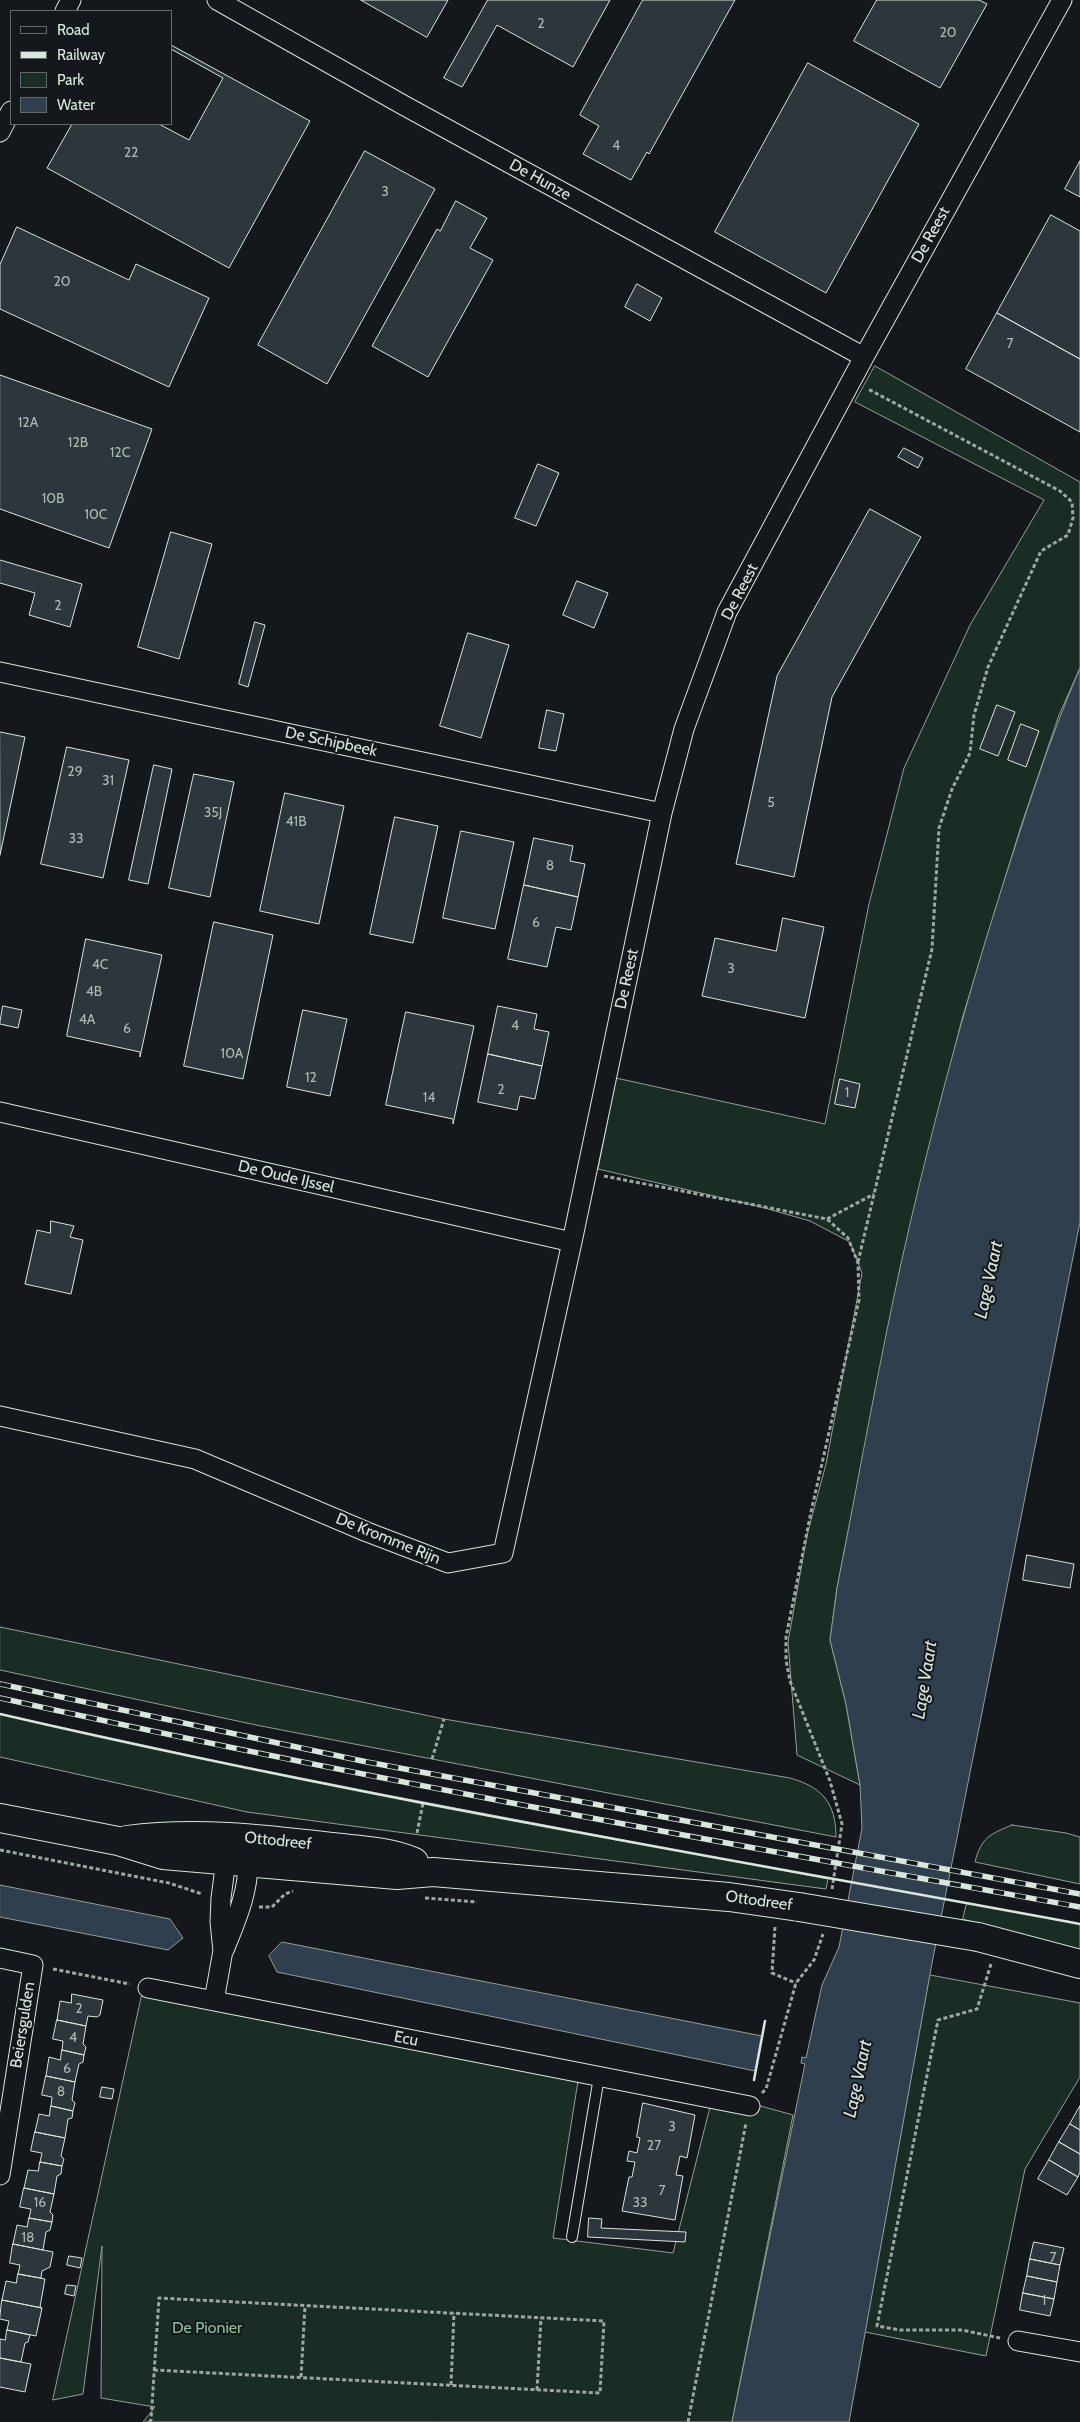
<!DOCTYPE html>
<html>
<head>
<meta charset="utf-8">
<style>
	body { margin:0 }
	#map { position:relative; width:1080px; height:2422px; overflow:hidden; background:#14181c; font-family:Cabin,sans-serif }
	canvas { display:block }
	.legend { position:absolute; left:10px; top:10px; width:162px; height:115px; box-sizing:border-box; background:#14181c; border:1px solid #626a69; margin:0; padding:6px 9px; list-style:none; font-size:15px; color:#d8e6dc }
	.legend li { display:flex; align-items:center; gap:10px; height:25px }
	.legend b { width:25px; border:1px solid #626a69 }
</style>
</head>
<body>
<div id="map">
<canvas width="1080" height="2422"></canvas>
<ul class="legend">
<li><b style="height:6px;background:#14181c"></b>Road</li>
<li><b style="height:6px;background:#d8e6dc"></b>Railway</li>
<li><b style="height:14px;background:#1a2d24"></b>Park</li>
<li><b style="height:14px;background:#2f3f4d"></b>Water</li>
</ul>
</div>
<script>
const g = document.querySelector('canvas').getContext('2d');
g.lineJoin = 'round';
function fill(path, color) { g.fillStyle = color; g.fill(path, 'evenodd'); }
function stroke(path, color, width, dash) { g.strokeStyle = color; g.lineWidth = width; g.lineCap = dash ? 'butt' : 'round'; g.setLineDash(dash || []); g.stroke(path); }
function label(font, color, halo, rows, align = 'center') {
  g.font = font + ' Cabin,sans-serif'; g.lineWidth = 4; g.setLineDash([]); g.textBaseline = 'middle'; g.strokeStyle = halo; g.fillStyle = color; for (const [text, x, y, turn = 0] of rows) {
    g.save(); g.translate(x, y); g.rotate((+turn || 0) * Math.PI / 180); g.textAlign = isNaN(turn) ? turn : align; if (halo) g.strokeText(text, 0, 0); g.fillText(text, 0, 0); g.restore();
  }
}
const green = new Path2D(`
	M875 366 1080 482V668L1059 715 1021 826 962 1019 900 1269 837 1588 830 1640 846 1704 860 1785 797 1755 788 1642 807 1535 826 1464 862 1273 850 1242 810 1221 761 1207 598 1169 616 1078 825 1124 869 904 904 768 970 625 1044 500 855 402Z
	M0 1627 444 1719 790 1778C822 1787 836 1803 836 1837L256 1725 0 1670Z
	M0 1714 226 1763 387 1795 828 1879 826 1889 247 1812 0 1757Z
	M1012 1825 1066 1833 1080 1837V1884L975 1862C981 1838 990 1834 1012 1825Z
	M967 1903 1080 1924V1952L963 1919Z
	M930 1975 1080 2003V2077L1025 2169 986 2356 865 2332Z
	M142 1995 578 2081 553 2238 673 2253 710 2107 750 2103 793 2115 732 2422H143L155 2407 101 2398 102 2246 83 2394 53 2400Z`);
const water = new Path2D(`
	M1080 668V1222L932 1963 849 2422H732L805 2064 801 2063 802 2057 806 2058 822 1985 839 1947 862 1828 860 1785 846 1704 830 1640 837 1588C858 1481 877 1374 900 1268 928 1142 961 1017 1000 894 1024 818 1048 742 1080 668Z
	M0 1885 170 1919 183 1938 168 1950 0 1917Z
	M282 1942 762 2036 755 2071 277 1972 269 1956Z`);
const building = new Path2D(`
	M361 0H448L427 37Z
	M488 0H610L573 67 497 25 462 87 444 78Z
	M643 0H735L649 154 647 152 631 180 583 154 599 126 580 115Z
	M877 0H979L987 4 940 88 854 41Z
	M171 45 310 121 229 268 47 168 72 124H159L189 140 223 78 171 49Z
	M808 63 919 124 826 293 715 232Z
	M365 151 435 189 327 384 258 345Z
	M1080 161V197L1065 189Z
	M456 201 487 218 470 248 493 260 428 377 372 346 437 229 440 231Z
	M1051 215 1080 231V359L997 313Z
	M17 227 129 280 136 264 209 298 169 387 0 309V265Z
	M637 284 662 298 650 321 625 307Z
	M997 313 1080 359V432L966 369Z
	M0 375 152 429 109 548 0 509Z
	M904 448 923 458 918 468 898 457Z
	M538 464 559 473 536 526 515 518Z
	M870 509 921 537 832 697 794 877 736 864 777 676Z
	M171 532 212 544 179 659 138 647Z
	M0 560 82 584 70 627 29 615 35 593 0 583Z
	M577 581 608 593 594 628 563 615Z
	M255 622 265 625 248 687 239 684Z
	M468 633 509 645 481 738 440 726Z
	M997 705 1015 712 998 756 980 749Z
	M547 710 564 714 556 751 539 748Z
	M1021 724 1039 731 1026 767 1008 760Z
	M0 732 25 737 0 855Z
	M67 747 129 760 103 878 41 864Z
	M154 765 172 769 148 884 129 880Z
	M194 774 234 782 210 897 169 888Z
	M285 793 344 806 319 924 260 911Z
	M395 817 438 826 413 943 370 934Z
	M461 831 514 842 495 929 443 918Z
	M534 838 573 846 570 861 585 864 578 897 524 885Z
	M524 885 578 897 571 930 556 927 547 967 508 959Z
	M783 918 824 927 805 1018 702 996 715 938 776 951Z
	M214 922 273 935 243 1079 184 1066Z
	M86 939 162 955 140 1057V1052L67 1036Z
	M3 1006 22 1010 18 1028 0 1024Z
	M498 1006 537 1014 534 1029 549 1032 542 1066 488 1054Z
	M303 1010 347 1019 330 1096 287 1087Z
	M406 1012 474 1026 453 1124V1119L386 1105Z
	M488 1054 542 1066 535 1099 520 1096 517 1110 478 1102Z
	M840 1079 860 1084 855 1108 835 1104Z
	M51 1221 74 1226 70 1237 83 1240 71 1294 25 1284 37 1230 50 1233Z
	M1027 1555 1074 1564 1070 1588 1023 1580Z
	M72 1994 103 2000 100 2015 97 2017 88 2016 86 2026 57 2020 60 2001 71 2003Z
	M57 2020 86 2026 83 2044 86 2047 84 2055 62 2050 63 2041 53 2039Z
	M62 2050 84 2055 83 2062 79 2064 75 2082 46 2076 49 2057 60 2060Z
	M46 2076 75 2082 72 2100 75 2103 73 2111 51 2106 52 2097 42 2095Z
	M102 2087 114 2089 112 2099 100 2097Z
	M643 2103 695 2115 687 2158 680 2156 676 2175 683 2176 675 2220 622 2211 629 2177H632L635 2162 627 2161 629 2151 637 2153 640 2138 637 2137Z
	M51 2106 73 2111 72 2118 68 2119 65 2138 35 2132 39 2114 49 2116Z
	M1080 2106V2130L1070 2124Z
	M1070 2124 1080 2130V2154L1059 2142Z
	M35 2132 65 2138 61 2156 64 2159 62 2166 40 2162 42 2153 31 2151Z
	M1059 2142 1080 2154V2172L1078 2177 1049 2160Z
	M1049 2160 1078 2177 1067 2195 1038 2179Z
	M40 2162 62 2166 61 2174 57 2176 54 2194 24 2188 28 2170 38 2171Z
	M24 2188 54 2194 50 2212 53 2215 52 2222 29 2218 31 2209 20 2207Z
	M29 2218 52 2222 50 2230 46 2232 43 2250 13 2244 17 2225 27 2227Z
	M589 2218 602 2219 601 2228 686 2232 685 2242 588 2237Z
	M1034 2242 1064 2248 1060 2265 1030 2259Z
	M13 2244 53 2252 50 2267 42 2271 41 2278 18 2274 20 2265 10 2263Z
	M69 2256 82 2258 80 2268 67 2265Z
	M1030 2259 1060 2265 1057 2282 1027 2276Z
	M18 2274 45 2279 40 2307 42 2308 2 2300 6 2281 16 2283Z
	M1027 2276 1057 2282 1054 2299 1023 2293Z
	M67 2285 76 2286 74 2296 65 2294Z
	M1023 2293 1054 2299 1050 2316 1020 2310Z
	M2 2300 42 2308 36 2336 7 2330 9 2321 0 2319Z
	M7 2330 30 2335 28 2342 25 2343 21 2362 0 2358V2339L5 2340Z
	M0 2358 31 2364 25 2392 0 2387Z`);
const path = new Path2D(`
	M604 1176 827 1219 848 1238 858 1263 859 1300 811 1512 786 1637V1660L790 1681 830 1781 842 1824 832 1889
	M827 1219 874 1194
	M858 1262 932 949 939 828 952 789 970 753 974 715 988 667 1041 551 1068 535 1073 518 1072 502 1060 491 868 389
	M432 1759 444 1719
	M417 1833 423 1803
	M0 1850 169 1883 202 1894
	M425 1898 477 1902
	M259 1907H272L285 1894 293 1891
	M775 1927 772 1973 796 1983
	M991 1964 977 2009 938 2020 877 2326 900 2330H962L1000 2338
	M53 1969 130 1984
	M762 2093 766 2089 796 1983 814 1960 823 1934
	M301 2377 305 2306
	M451 2385 454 2313
	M537 2390 541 2318
	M149 2422 151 2420 159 2298 604 2321 600 2393 154 2370
	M688 2422 746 2123`);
const lane = new Path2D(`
	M572 2237 599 2077`);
const street = new Path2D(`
	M217 0 405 106 864 357
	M65 11 71 0
	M0 132 11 111
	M0 672 662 813
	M0 1112 572 1242
	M0 1416 195 1459 367 1532 448 1563 503 1553 572 1242 662 813 684 729 727 612 864 357 1062 0
	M224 1950C236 1921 252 1884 247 1852
	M223 1951 220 1922 221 1898 226 1860 233 1851
	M0 1958 33 1965 0 2175
	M148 1988 750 2106
	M214 2001 225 1939
	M1018 2341 1080 2352`);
const secondary = new Path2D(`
	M0 1818 118 1841 163 1855 397 1875 433 1872 729 1897 799 1907
	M127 1840C196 1831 263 1839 332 1847 358 1850 390 1851 414 1862
	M978 1937 1080 1964`);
const rail = new Path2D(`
	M0 1684 367 1762 1080 1894
	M0 1698C358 1778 719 1842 1080 1907`);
const secondaryBridge = new Path2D(`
	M799 1907 978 1937`);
const wall = new Path2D(`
	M0 1714C357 1797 719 1857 1080 1924
	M754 2080 765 2021`);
const numberNames = [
	["2",541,24],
	["20",948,33],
	["4",616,146],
	["22",131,153],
	["3",385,192],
	["20",62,282],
	["7",1010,344],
	["12A",28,423],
	["12B",78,443],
	["12C",120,453],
	["10B",53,499],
	["10C",96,515],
	["2",58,606],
	["29",75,772],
	["31",108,781],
	["5",771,803],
	["35J",213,813],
	["41B",296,822],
	["33",76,839],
	["8",550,866],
	["6",536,923],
	["4C",100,965],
	["3",731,969],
	["4B",94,992],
	["4A",87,1020],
	["4",515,1026],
	["6",127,1029],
	["10A",232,1054],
	["12",311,1078],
	["2",501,1090],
	["1",847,1093],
	["14",429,1098],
	["2",79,2009],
	["4",73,2038],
	["6",67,2069],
	["8",61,2092],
	["3",672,2127],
	["27",654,2146],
	["7",662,2191],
	["16",40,2203],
	["33",640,2203],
	["18",28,2238],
	["7",1053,2258],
	["1",1044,2301]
];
const streetNames = [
	["De Hunze",540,180,29],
	["De Reest",931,235,-61],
	["De Reest",740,592,-63],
	["De Schipbeek",331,742,12],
	["De Reest",627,979,-78],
	["De Oude IJssel",286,1177,13],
	["De Kromme Rijn",388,1539,22],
	["Ottodreef",278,1841,6],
	["Ottodreef",759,1901,8],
	["Beiersgulden",23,2025,-81],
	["Ecu",406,2039,11]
];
const parkNames = [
	["De Pionier",207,2328]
];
const waterNames = [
	["Lage Vaart",989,1280,-78],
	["Lage Vaart",925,1680,-81],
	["Lage Vaart",858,2079,-78]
];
fill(green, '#1a2d24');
stroke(green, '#939e99', 1);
fill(water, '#2f3f4d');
stroke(water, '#939e99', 1);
fill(building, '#2c363c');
stroke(building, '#d8e6dc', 1);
stroke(lane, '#d8e6dc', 12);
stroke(street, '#d8e6dc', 21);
stroke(secondary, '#d8e6dc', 30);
stroke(path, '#9da8a2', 3, [4, 2.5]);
stroke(lane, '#14181c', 10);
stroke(street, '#14181c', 19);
stroke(secondary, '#14181c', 28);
stroke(rail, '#d8e6dc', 5.5);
stroke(rail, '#14181c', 4, [11]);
stroke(secondaryBridge, '#d8e6dc', 30, []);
stroke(secondaryBridge, '#14181c', 28);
stroke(wall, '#d8e6dc', 2.5);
label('14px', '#adbab4', null, numberNames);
label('16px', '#d8e6dc', '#14181c', streetNames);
label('16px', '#8ac095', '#14181c', parkNames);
label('italic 18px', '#d8e6dc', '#14181c', waterNames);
</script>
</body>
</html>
